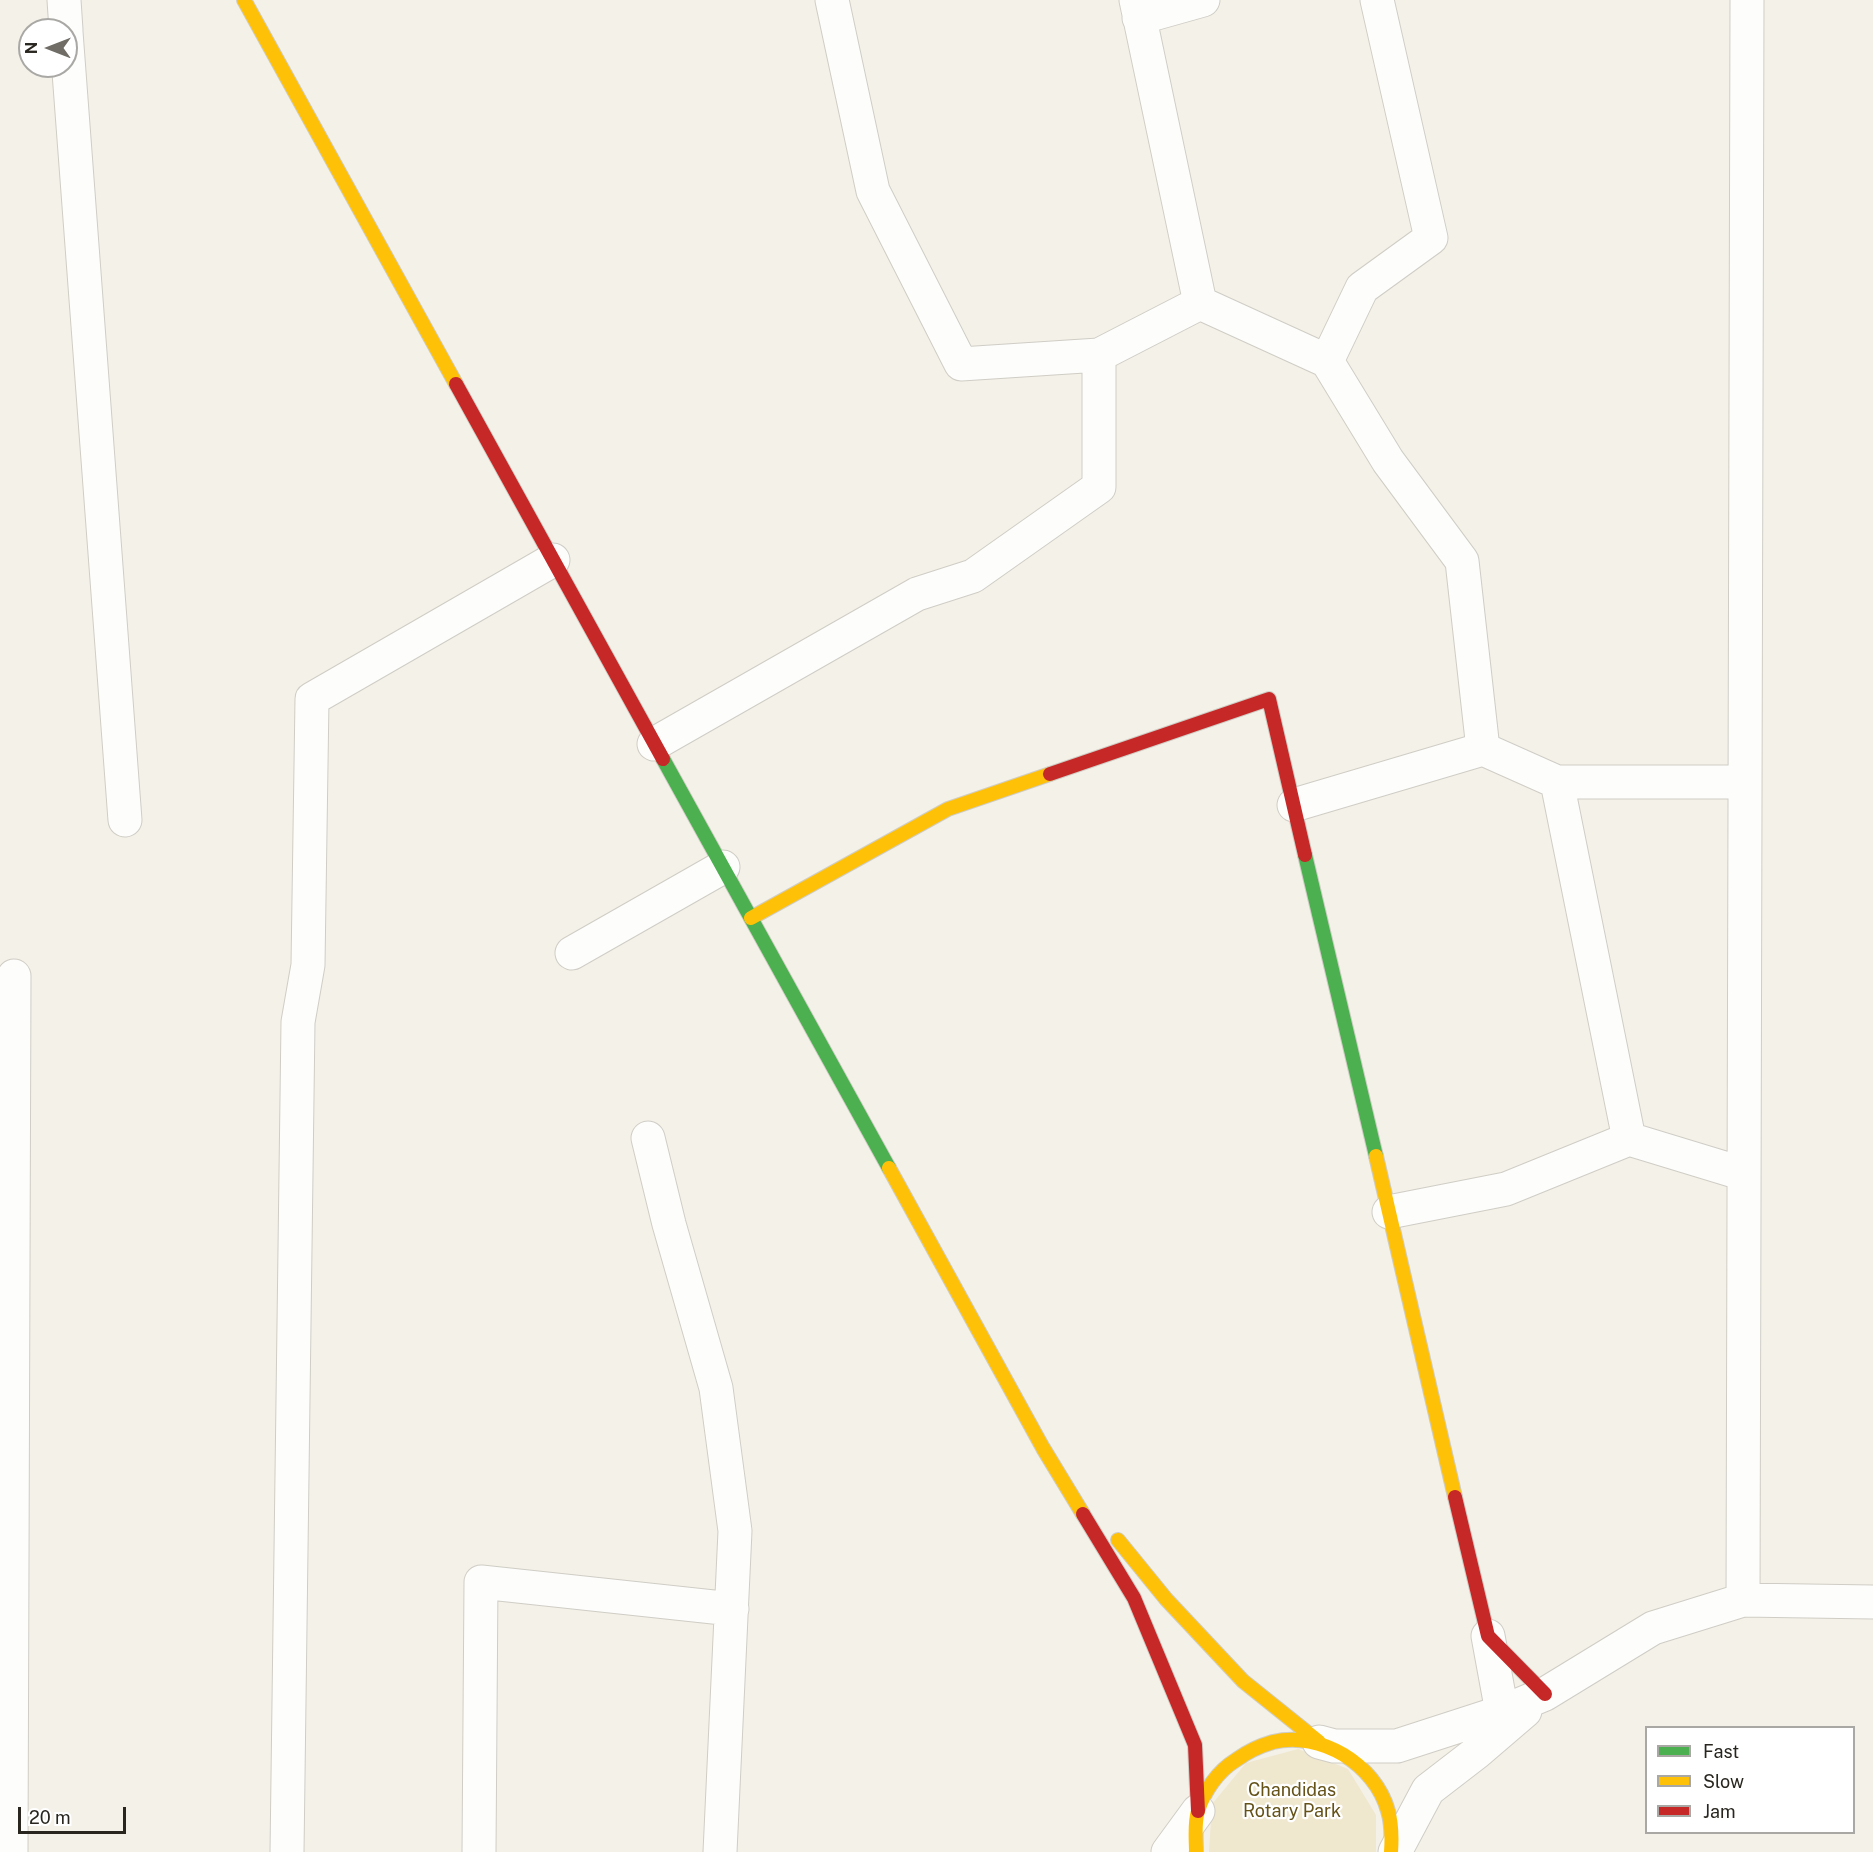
<!DOCTYPE html>
<html>
<head>
<meta charset="utf-8">
<style>
	body { margin:0 }
	#map { position:relative; width:1873px; height:1852px; overflow:hidden; background:#f4f1e8; font-family:"Public Sans",sans-serif }
	canvas { display:block }
	.legend { position:absolute; left:1645px; top:1726px; width:210px; height:108px; box-sizing:border-box; background:#fff; border:2px solid #a9a8a5; margin:0; padding:8px 10px; list-style:none; font-size:18px; color:#28261f }
	.legend li { display:flex; align-items:center; gap:12px; height:30px }
	.legend b { width:30px; border:2px solid #a9a8a5 }
	.north { position:absolute; left:18px; top:18px; width:60px; height:60px; box-sizing:border-box; background:#fff; border:2px solid #a9a8a5; border-radius:50%; rotate:270deg; font-size:16px; font-weight:700; line-height:24px; text-align:center; color:#28261f }
	.north::after { content:''; display:block; margin:auto; width:21px; height:27px; background:#6f6d65; clip-path:polygon(50% 0,100% 100%,50% 72%,0 100%) }
	.scale { position:absolute; left:18px; top:1807px; width:108px; height:27px; box-sizing:border-box; border:3px solid #28261f; border-top:0; padding-left:8px; font-size:18px; line-height:21px; white-space:nowrap; color:#28261f; -webkit-text-stroke:4px #fff; paint-order:stroke }
</style>
</head>
<body>
<div id="map">
<canvas width="1873" height="1852"></canvas>
<ul class="legend">
<li><b style="height:8px;background:#4caf50"></b>Fast</li>
<li><b style="height:8px;background:#ffc107"></b>Slow</li>
<li><b style="height:8px;background:#c62828"></b>Jam</li>
</ul>
<div class="north">N</div>
<div class="scale">20 m</div>
</div>
<script>
const g = document.querySelector('canvas').getContext('2d');
g.lineJoin = 'round';
function fill(path, color) { g.fillStyle = color; g.fill(path, 'evenodd'); }
function stroke(path, color, width, dash) { g.strokeStyle = color; g.lineWidth = width; g.lineCap = dash ? 'butt' : 'round'; g.setLineDash(dash || []); g.stroke(path); }
function label(font, color, halo, rows, align = 'center') {
  g.font = font + ' "Public Sans",sans-serif'; g.lineWidth = 4.5; g.setLineDash([]); g.textBaseline = 'middle'; g.strokeStyle = halo; g.fillStyle = color; for (const [text, x, y, turn = 0] of rows) {
    g.save(); g.translate(x, y); g.rotate((+turn || 0) * Math.PI / 180); g.textAlign = isNaN(turn) ? turn : align; if (halo) g.strokeText(text, 0, 0); g.fillText(text, 0, 0); g.restore();
  }
}
const green = new Path2D(`
	M1298 1749 1348 1769 1376 1815V1852H1209L1212 1804 1246 1763Z`);
const street = new Path2D(`
	M64 0 66 30
	M832 0 873 191 961 364 1099 355 1200 303 1327 361 1388 461 1462 561 1483 749
	M1136 0 1200 303
	M1139 18 1203 0
	M66 32 125 820
	M1327 361 1362 288 1431 238 1377 0
	M654 744 917 594 973 576 1099 487V355
	M1557 782 1629 1139
	M1294 805 1483 749 1557 782H1745
	M572 953 723 867
	M648 1138 669 1224 716 1388 735 1531 720 1852
	M1389 1212 1506 1189 1629 1139 1744 1174
	M1743 1600 1747 0
	M1488 1636 1502 1712
	M1319 1742 1334 1746H1397L1502 1712 1545 1694 1653 1628 1743 1600 1873 1602
	M11 1852 14 976
	M287 1852 298 1022 308 965 312 699 553 560
	M479 1852 481 1582 732 1609
	M1168 1852 1198 1811
	M1395 1852 1428 1790 1476 1753 1525 1711`);
const fast = new Path2D(`
	M663 759 889 1168
	M1305 855 1376 1156`);
const slow = new Path2D(`
	M244 0 456 384
	M751 918 948 809 1050 774
	M1376 1156 1455 1497
	M889 1168 1043 1448 1083 1514
	M1118 1540 1166 1599 1243 1681 1319 1742
	M1196 1852C1196 1839 1194 1824 1198 1811 1204 1791 1218 1771 1236 1760 1247 1752 1259 1746 1273 1742 1321 1731 1375 1764 1388 1811 1392 1824 1392 1838 1391 1852`);
const jam = new Path2D(`
	M456 384 663 759
	M1050 774 1269 699 1305 855
	M1455 1497 1488 1636 1545 1694
	M1083 1514 1134 1598 1195 1745 1198 1811`);
const parkNames = [
	["Chandidas",1292,1790],
	["Rotary Park",1292,1811]
];
fill(green, '#f0e7cf');
stroke(street, '#cfcdc5', 35);
stroke(fast, '#cfcdc5', 16);
stroke(slow, '#cfcdc5', 16);
stroke(jam, '#cfcdc5', 16);
stroke(street, '#fdfdfc', 33);
stroke(fast, '#4caf50', 14);
stroke(slow, '#ffc107', 14);
stroke(jam, '#c62828', 14);
label('18px', '#655218', '#fff', parkNames);
</script>
</body>
</html>
